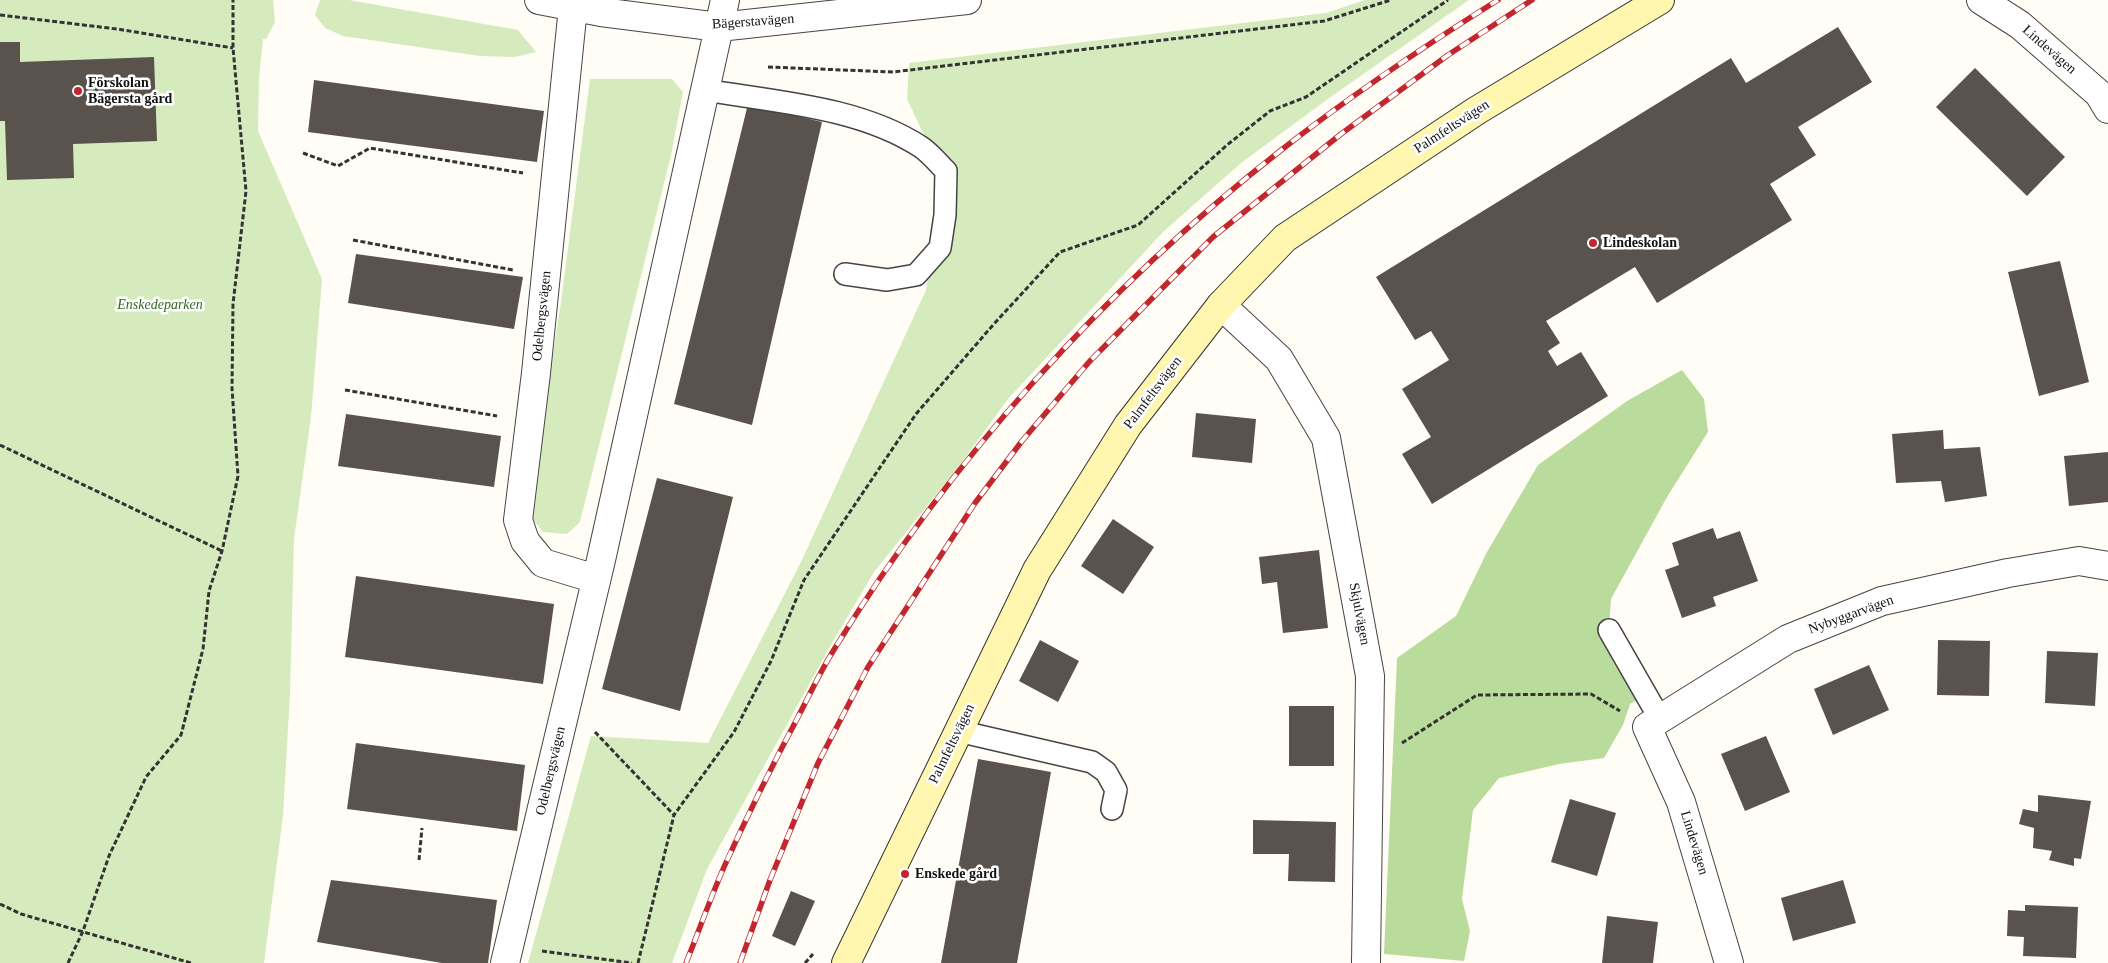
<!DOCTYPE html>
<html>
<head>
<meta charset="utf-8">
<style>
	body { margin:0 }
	canvas { display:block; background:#fffdf5 }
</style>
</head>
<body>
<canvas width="2108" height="963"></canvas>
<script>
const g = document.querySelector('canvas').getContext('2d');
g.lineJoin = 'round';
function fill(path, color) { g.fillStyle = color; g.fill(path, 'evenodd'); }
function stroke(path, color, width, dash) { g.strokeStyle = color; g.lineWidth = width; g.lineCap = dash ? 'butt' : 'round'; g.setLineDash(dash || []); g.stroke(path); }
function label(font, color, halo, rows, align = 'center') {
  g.font = font + ' "Times New Roman",serif'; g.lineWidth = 5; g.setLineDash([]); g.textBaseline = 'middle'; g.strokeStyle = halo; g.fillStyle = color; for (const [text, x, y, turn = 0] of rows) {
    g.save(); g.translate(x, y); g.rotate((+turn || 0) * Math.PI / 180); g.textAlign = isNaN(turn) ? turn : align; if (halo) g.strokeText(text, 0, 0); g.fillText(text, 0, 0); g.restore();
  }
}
const green = new Path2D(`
	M0 0H273L275 22 266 39H263L259 77 258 131 322 279 311 417 294 539 290 694 283 816 264 963H0Z
	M320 0H349L518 30 536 52 515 57 480 56 343 36 325 28 315 15Z
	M1365 0H1469L1332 96 1241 163 1163 232 1008 399 956 470 874 572 832 643 707 869 672 963H528L591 736 708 743 801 562 926 290 941 171 907 99 909 63 1326 13Z
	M590 79H672L683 92 671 155 580 522 567 534 543 532 528 513 561 302Z`);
const forest = new Path2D(`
	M1682 370 1704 399 1708 432 1667 497 1611 599 1609 630 1646 695 1630 704 1623 725 1604 758 1559 764 1499 778 1473 810 1462 899 1470 931 1464 961 1384 954 1397 658 1456 616 1487 552 1538 465 1627 401Z`);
const building = new Path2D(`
	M1838 27 1872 82 1798 127 1816 155 1770 184 1792 220 1657 303 1635 267 1546 321 1560 343 1548 351 1557 366 1581 352 1608 396 1432 504 1402 454 1431 437 1402 389 1449 360 1431 331 1415 340 1376 277 1731 58 1746 83Z
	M0 42H20V62L154 57 157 141 73 144 74 178 7 180 5 121H0Z
	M1975 68 2065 157 2027 196 1936 107Z
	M314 80 544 111 537 162 308 132Z
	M748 104 822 122 752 425 674 404Z
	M356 254 523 277 514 329 348 303Z
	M2060 261 2089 382 2039 396 2008 272Z
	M1196 413 1256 419 1252 463 1192 457Z
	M346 414 501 436 494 487 338 466Z
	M1943 430 1944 449 1980 447 1987 496 1945 502 1941 481 1896 483 1892 434Z
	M2108 452V502L2069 506 2064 456Z
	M657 478 733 497 680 711 602 689Z
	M1113 519 1154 547 1123 594 1081 566Z
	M1713 528 1717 539 1740 531 1758 581 1713 597 1716 606 1682 618 1665 570 1679 565 1672 543Z
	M1319 550 1328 628 1283 633 1277 582 1262 584 1259 557Z
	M356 576 554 604 543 684 345 657Z
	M1040 640 1079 661 1058 702 1019 681Z
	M1938 640 1990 641 1989 696 1937 695Z
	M2047 651 2098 653 2095 706 2045 703Z
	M1869 665 1889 710 1833 735 1814 689Z
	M1289 706H1334V766H1289Z
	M1766 736 1790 792 1745 811 1721 754Z
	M356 743 525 765 517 831 347 809Z
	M978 759 1051 772 1017 963H941Z
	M2038 795 2091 801 2081 859 2074 858V866L2049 860 2052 851 2033 848 2034 828 2019 824 2023 809 2038 812Z
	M1570 799 1616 813 1597 876 1551 862Z
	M1253 820 1336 822 1335 882 1288 881 1289 854H1253Z
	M331 880 497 900 488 963H442L317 942Z
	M1843 880 1856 923 1793 941 1781 898Z
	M791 891 815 901 795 946 772 936Z
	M2025 905 2078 907 2076 958 2023 956 2024 937 2007 936 2008 910 2025 911Z
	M1607 916 1658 922 1653 963H1602Z`);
const path = new Path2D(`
	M0 15 117 29 233 48
	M768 67 893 72 1324 21 1391 0
	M303 153 338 166 370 148 523 173
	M353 240 513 270
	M345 390 497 416
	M0 445 222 551
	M595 732 674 815
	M1402 743 1477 695 1591 694 1620 711
	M419 860 422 828
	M0 904 21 914 191 963
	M542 951 632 963
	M68 963 83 931 109 856 146 777 181 735 203 649 209 591 222 551 238 476 232 388 233 304 246 191 233 48V0
	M638 963 674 815 734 732 771 661 804 580 916 414 993 325 1060 252 1138 225 1227 145 1270 111 1306 97 1448 0
	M805 963 813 954`);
const lane = new Path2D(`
	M705 90C776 102 860 107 921 147 930 153 938 163 946 171L945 215 940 248 916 275 887 280 845 274
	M1609 630 1660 719
	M958 731 1092 762 1106 772 1116 790 1112 809`);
const street = new Path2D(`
	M539 0 601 12 719 27 967 0
	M1981 0 2020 25 2099 94 2108 109
	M573 7 536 373 518 520 525 541 543 563 596 579
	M1221 305 1279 359 1326 438 1370 676 1366 963
	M505 963 601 560 725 0
	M1729 963 1681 802 1647 727 1788 639 1882 601 2008 573 2079 561 2108 566`);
const secondary = new Path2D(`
	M846 963 1037 570 1128 425 1221 305 1285 238 1476 111 1660 0`);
const rail = new Path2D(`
	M686 963C699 931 710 899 724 867 747 816 772 766 798 717 810 694 821 670 835 648 951 459 1105 288 1280 151 1350 96 1423 47 1498 0
	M740 963 770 880 818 763 868 667 975 503 1022 441 1089 362 1213 237 1341 134 1448 55 1532 0`);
const markers = [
	[78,91,5,"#c4262e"],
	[1593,243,5,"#c4262e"],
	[905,874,5,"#c4262e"]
];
const streetNames = [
	["Bägerstavägen",753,22,-4],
	["Lindevägen",2049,50,41],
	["Palmfeltsvägen",1452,127,-33],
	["Odelbergsvägen",542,316,-84],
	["Palmfeltsvägen",1153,393,-53],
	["Skjulvägen",1359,614,79],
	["Nybyggarvägen",1851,615,-20],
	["Palmfeltsvägen",952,744,-64],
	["Odelbergsvägen",551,771,-77],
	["Lindevägen",1694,843,73]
];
const poiNames = [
	["Förskolan",88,83],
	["Bägersta gård",88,99],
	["Lindeskolan",1603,243],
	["Enskede gård",915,874]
];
const parkNames = [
	["Enskedeparken",160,305]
];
fill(green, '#d5ebbd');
fill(forest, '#b9dc9c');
fill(building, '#5a524d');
stroke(lane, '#444', 24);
stroke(street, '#444', 30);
stroke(secondary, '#333', 30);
stroke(path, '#333', 3, [5, 2.5]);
stroke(lane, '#fff', 21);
stroke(street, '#fff', 28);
stroke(secondary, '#fff6b0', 28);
stroke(rail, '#c4262e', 5.5);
stroke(rail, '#fff', 4, [11]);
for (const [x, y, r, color] of markers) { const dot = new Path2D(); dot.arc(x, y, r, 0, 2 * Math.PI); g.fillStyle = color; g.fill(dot); stroke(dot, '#fff', 2); }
label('14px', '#111', '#fff', streetNames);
label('bold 14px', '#111', '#fff', poiNames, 'left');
label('italic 14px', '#2f6b1f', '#fff', parkNames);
</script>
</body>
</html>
